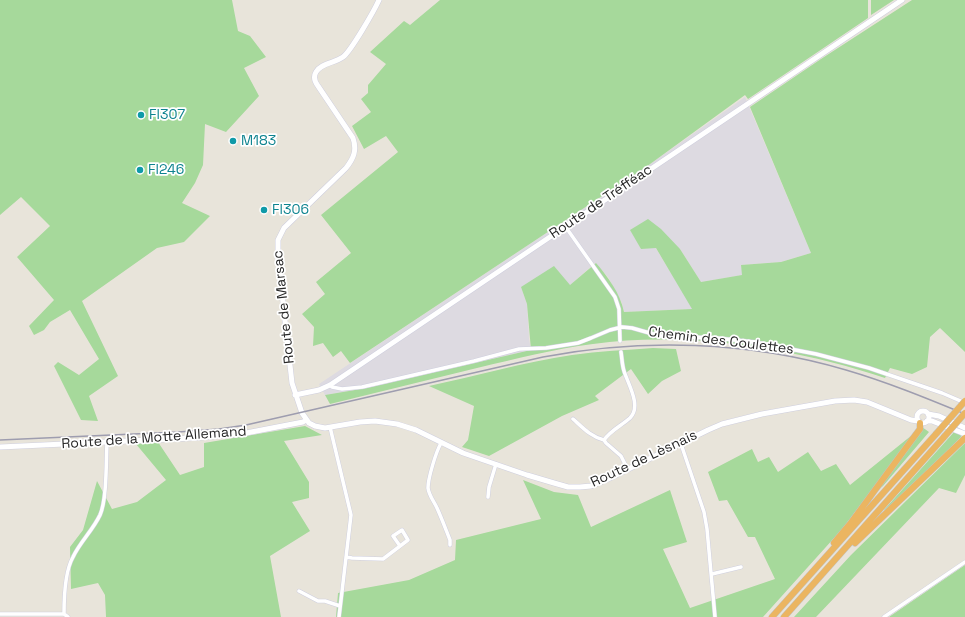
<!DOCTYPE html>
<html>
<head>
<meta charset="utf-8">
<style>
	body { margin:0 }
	canvas { display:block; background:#e8e4da }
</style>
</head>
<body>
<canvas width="965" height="617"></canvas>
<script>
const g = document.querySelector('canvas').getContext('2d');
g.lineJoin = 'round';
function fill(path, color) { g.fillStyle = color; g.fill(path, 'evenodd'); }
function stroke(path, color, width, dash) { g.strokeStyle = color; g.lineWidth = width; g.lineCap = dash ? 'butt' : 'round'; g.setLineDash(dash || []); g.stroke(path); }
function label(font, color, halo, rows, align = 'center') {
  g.font = font + ' "Space Grotesk",sans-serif'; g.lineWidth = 3.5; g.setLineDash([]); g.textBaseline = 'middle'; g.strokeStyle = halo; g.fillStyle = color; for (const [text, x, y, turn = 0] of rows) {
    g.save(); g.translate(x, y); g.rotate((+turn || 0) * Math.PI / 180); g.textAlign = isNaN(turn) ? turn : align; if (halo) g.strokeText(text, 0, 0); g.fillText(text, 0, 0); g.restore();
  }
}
const industrial = new Path2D(`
	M745 97 811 253 781 262 741 265 743 275 701 282 680 249 631 230 641 249 655 247 693 309 624 312 622 303 608 277 595 263 570 285 521 287 527 304 529 339 531 350 367 388 325 395 319 384 646 167Z`);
const green = new Path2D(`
	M0 0H232L238 31 250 36 266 57 244 68 259 96 226 132 205 124 203 165 195 183 182 203 210 216 184 242 157 248 82 301 118 376 89 396 98 421 81 420 54 366 58 362 79 375 99 359 70 310 50 322 44 330 34 335 29 326 54 300 17 257 50 226 21 197 0 215Z
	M440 0H868V18L748 99 745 95 646 167 350 363 341 351 333 357 323 343 313 346 314 327 302 314 325 294 316 282 351 253 321 215 398 152 386 136 364 149 352 126 371 112 361 99 368 93V85L386 64 370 52 404 21 410 25Z
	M871 0H894L871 15Z
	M912 0H965V352L940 328 930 337 927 367 912 374 890 368 885 378C795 348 687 331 593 344 554 349 515 359 477 368 428 380 379 392 330 404L325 395 367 388 531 350 527 304 521 287 554 266 570 285 596 263C608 277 620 293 624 312L692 309 656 248 641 249 630 230 648 219 661 229 680 249 701 282 742 275 741 265 781 262 811 253 750 107 821 59Z
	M653 348 676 349 681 371 662 381 648 394 631 369 595 396 599 400 562 416 489 456 462 447 468 440 474 406 429 386C476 376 524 362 572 355 599 351 626 350 653 348Z
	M305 426 322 435 284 441 309 482V498L292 502 310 531 270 556 281 617H106L105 595 98 583 71 589 70 547 83 530 97 481 112 509 137 502 166 480 136 444 158 442 180 475 204 467V443Z
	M922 427 929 432 883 486 861 504 843 528 763 617H336L338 593 409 580 455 560 456 540 541 519 523 480 554 492 578 495 591 527 670 490 687 542 663 549 690 608 775 579 755 537H748L727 500 719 501 708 472 752 449 758 462 769 457 778 472 808 452 821 471 836 464 850 485Z
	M955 431 960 433 961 437 886 511 884 510Z
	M965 443V475L956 493 939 488 816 617H794L851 555Z
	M965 565V617H889Z`);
const street = new Path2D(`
	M565 226 615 297 619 309 620 341
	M621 352C622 358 622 365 624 371 628 384 642 406 630 418 621 426 611 430 604 440L606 443 621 456 628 470
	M330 385 332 387 342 389 362 387 474 361 519 349 546 348 578 343 591 338 610 330 622 327 632 328 660 336 716 338 754 342 816 354 869 368 942 393 965 403
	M573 419C582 427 591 437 604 440
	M330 427 351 515 339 617
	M441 443C436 452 428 478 428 488 429 496 434 501 437 508 442 519 446 530 450 540V545
	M681 444 704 512 707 529 715 617
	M488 497 489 487 496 464
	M346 557 352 558 383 559 408 540 402 530 393 536 400 546
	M712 574 741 567
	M299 591 318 601H325L340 606
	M0 614H64
	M68 617 64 614C64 597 65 571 73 557 80 542 93 530 100 515 107 499 106 462 107 443
	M884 617 965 562`);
const secondary = new Path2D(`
	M379 0C374 11 351 51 343 57 335 63 321 63 316 72 313 77 315 82 318 86L353 138C357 150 354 158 346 168L284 228 278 240V258L292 383 302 413 309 423 315 426 325 428 360 422 375 421 397 424 416 430 463 453 527 475 554 483 568 487H580L591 486 606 480 708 430 722 424 762 414 835 401 854 400 867 402 911 420 918 421
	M295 395 319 390 330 385 902 0
	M917 417a6 6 0 1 1 12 0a6 6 0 1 1-12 0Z
	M928 414 939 416 965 428
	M927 421H932L965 434
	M0 447 193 438 241 434 303 422 306 420`);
const highway = new Path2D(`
	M834 543 850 524 911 441 920 429V423
	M855 543 965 438
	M772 617 936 434
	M784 617 944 437`);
const rail = new Path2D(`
	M0 440 178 432 219 429 246 425 543 357C643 338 748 341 846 370 887 382 926 398 965 414`);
const highwayBridge = new Path2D(`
	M936 434 965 401
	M944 437 965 413`);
const markers = [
	[141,115,4,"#0f9aa8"],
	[233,141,4,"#0f9aa8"],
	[140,170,4,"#0f9aa8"],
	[264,210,4,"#0f9aa8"]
];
const cultureNames = [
	["Fl307",149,115],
	["M183",241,141],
	["Fl246",148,170],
	["Fl306",272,210]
];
const streetNames = [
	["Route de Tréfféac",601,202,-34],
	["Route de Marsac",284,307,-96],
	["Chemin des Coulettes",721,341,7],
	["Route de la Motte Allemand",154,438,-4],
	["Route de Lèsnais",644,459,-25]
];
fill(industrial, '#dddae1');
fill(green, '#a6d99b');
stroke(street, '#cfcfde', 4.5);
stroke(secondary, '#cfcfde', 6);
stroke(highway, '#c3c3c3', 7);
stroke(street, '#fff', 3.5);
stroke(secondary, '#fff', 5);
stroke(highway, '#ebb561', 6);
stroke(rail, '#9e9daf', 1.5);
stroke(highwayBridge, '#c3c3c3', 7, []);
stroke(highwayBridge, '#ebb561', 6);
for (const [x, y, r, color] of markers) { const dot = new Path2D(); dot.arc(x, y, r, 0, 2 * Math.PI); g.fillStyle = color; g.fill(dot); stroke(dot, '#fff', 1.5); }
label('14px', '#0d838f', '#fff', cultureNames, 'left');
label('14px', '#272727', '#fff', streetNames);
</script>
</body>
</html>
